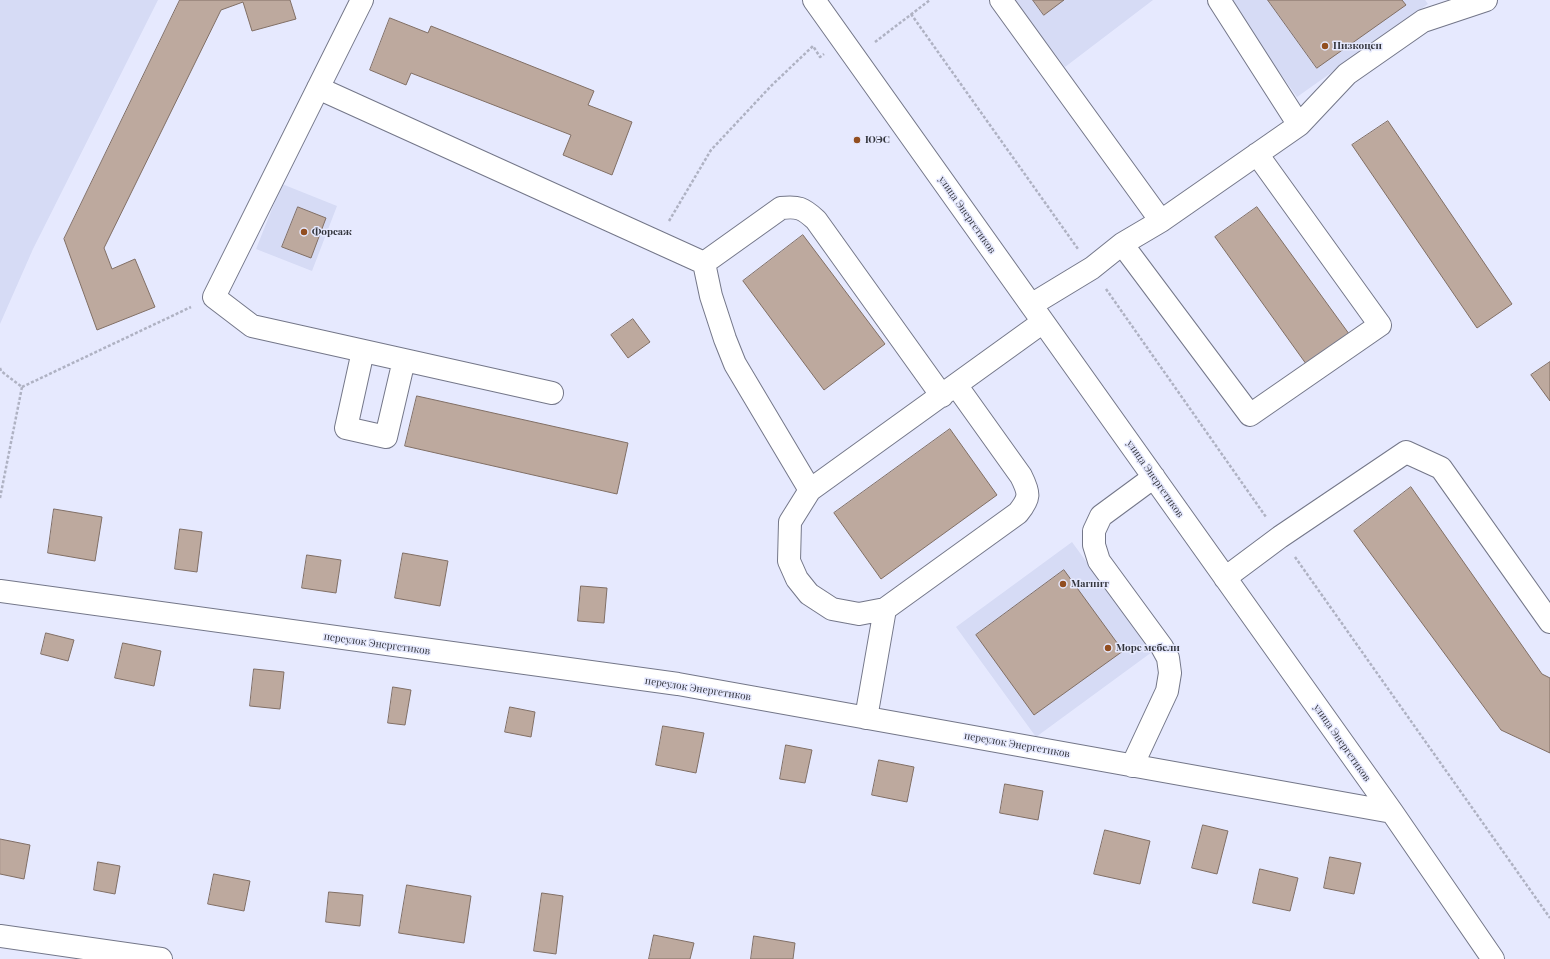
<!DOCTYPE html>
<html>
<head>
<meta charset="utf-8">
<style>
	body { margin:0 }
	canvas { display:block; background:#e6e9fe }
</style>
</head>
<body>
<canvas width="1550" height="959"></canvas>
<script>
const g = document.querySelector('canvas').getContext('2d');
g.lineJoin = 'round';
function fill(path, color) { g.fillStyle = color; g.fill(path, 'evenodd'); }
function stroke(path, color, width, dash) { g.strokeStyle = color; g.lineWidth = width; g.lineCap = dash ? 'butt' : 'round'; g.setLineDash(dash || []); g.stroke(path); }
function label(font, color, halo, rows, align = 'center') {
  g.font = font + ' "Playfair Display",serif'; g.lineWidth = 3; g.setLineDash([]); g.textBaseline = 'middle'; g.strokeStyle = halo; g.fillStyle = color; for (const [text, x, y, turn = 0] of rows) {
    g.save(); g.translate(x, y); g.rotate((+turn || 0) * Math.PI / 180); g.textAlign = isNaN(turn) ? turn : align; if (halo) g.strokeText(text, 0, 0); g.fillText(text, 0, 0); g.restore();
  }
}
const built = new Path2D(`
	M0 0H158L33 249 0 324Z
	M1014 0H1153L1065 67Z
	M1228 0H1425L1428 4 1297 97Z
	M282 184 337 206 312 271 256 249Z
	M1072 542 1152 652 1036 737 956 627Z`);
const building = new Path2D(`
	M180 0H290L296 19 252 31 243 2 221 10 104 248 112 269 135 259 155 307 97 330 64 239Z
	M1033 0H1064L1044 15Z
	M1268 0H1402L1406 5 1317 68Z
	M390 18 428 33 431 26 594 91 588 105 632 122 612 175 563 155 571 135 411 73 406 85 370 70Z
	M1388 121 1512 304 1477 328 1352 145Z
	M298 207 326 218 311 258 282 247Z
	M1257 207 1352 338 1309 368 1215 237Z
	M803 235 885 344 824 390 743 281Z
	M633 319 650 342 628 358 611 335Z
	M1550 362V401L1531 375Z
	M417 396 628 443 617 494 405 446Z
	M950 429 997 495 881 579 834 513Z
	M1411 487 1542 674 1550 678V753L1501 730 1354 531Z
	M54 509 102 517 95 561 48 553Z
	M180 529 202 532 197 572 175 569Z
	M403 553 448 561 440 606 395 598Z
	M307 555 341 560 336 593 302 588Z
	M1064 570 1123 651 1034 715 976 635Z
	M581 586 607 588 604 623 578 621Z
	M46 633 74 640 68 661 41 654Z
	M123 643 161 651 154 686 115 678Z
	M254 669 284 672 280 709 250 706Z
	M393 687 411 690 405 725 388 723Z
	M510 707 535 712 531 737 505 732Z
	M663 726 704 733 696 773 656 765Z
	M786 745 812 750 805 783 780 779Z
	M879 760 914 767 907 802 872 795Z
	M1005 784 1043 791 1038 820 1000 813Z
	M1203 825 1228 831 1217 874 1192 868Z
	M1105 830 1150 841 1140 884 1094 874Z
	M0 839 30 845 24 879 0 874Z
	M1330 857 1361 863 1354 894 1324 888Z
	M98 862 120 866 115 894 94 890Z
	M1260 869 1298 878 1290 911 1253 903Z
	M214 874 250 881 244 911 208 904Z
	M407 885 471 896 464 943 399 933Z
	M329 892 363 895 360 926 326 922Z
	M542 893 563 896 556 954 534 951Z
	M654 935 694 943 690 959H649Z
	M754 936 795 943 793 959H751Z`);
const path = new Path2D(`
	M911 14 1078 249
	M875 42 930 0
	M669 221 711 150 771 86 813 46 820 57 824 54
	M1106 289 1266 517
	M0 368 1 371 22 387
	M22 387 191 307
	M0 498 22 387
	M1295 557 1550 918`);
const minor = new Path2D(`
	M362 0 214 297 252 326 552 393
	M814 0 1392 812 1493 959
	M1001 0 1161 221
	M1219 0 1299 125
	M318 88 704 263 711 296 725 339 735 364 810 490
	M1122 244 1250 415 1380 325 1257 154
	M704 263 781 208C798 206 803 208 816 220L942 396
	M1031 305 1092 268 1122 244 1161 221 1299 125 1347 74 1423 21 1486 0
	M363 351 346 428 386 437 404 360
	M1225 578 1280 537 1406 452 1441 468 1550 622
	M0 591 678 684 1392 812
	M885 609 1018 513C1030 498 1030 494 1021 476L956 385
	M866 718 885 609 859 614 832 609 809 594 797 579 789 561 790 522 810 490 1043 322
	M1132 766 1167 691 1170 673 1168 658 1162 647 1099 561 1094 545V531L1101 516 1154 477
	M0 936 161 959`);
const markers = [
	[1325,46,4,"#924e20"],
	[857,140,4,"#924e20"],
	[304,232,4,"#924e20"],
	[1063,584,4,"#924e20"],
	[1108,648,4,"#924e20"]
];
const poiNames = [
	["Низкоцен",1333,46],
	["ЮЭС",865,140],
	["Форсаж",312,232],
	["Магнит",1071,584],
	["Море мебели",1116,648]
];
const streetNames = [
	["улица Энергетиков",967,215,55],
	["улица Энергетиков",1155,479,55],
	["переулок Энергетиков",377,644,8],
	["переулок Энергетиков",698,689,9],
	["улица Энергетиков",1342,743,55],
	["переулок Энергетиков",1017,745,10]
];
fill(built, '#d6dbf5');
fill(building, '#bda99e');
stroke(building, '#816f65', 1);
stroke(minor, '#747789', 24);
stroke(path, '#afb2c3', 2.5, [3, 2]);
stroke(minor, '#fff', 22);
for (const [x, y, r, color] of markers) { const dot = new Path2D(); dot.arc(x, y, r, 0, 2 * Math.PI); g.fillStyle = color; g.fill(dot); stroke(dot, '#e6e9fe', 1.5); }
label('bold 10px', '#32343c', '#e6e9fe', poiNames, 'left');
label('10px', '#32343c', '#e6e9fe', streetNames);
</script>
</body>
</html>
